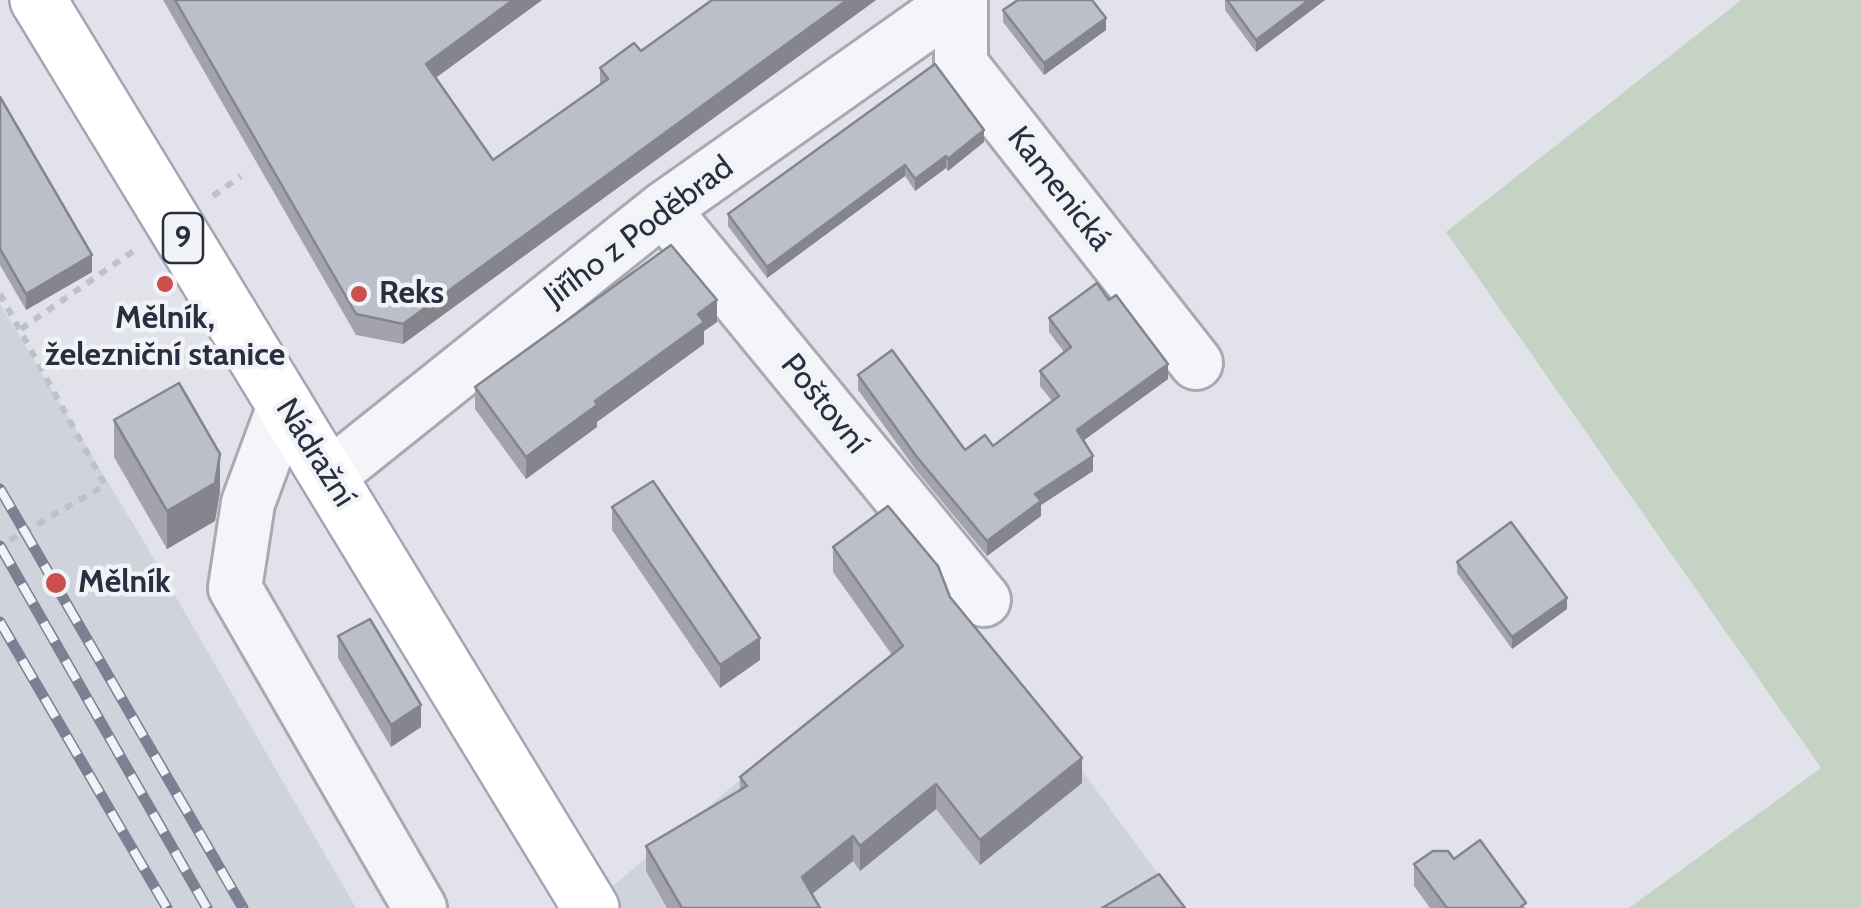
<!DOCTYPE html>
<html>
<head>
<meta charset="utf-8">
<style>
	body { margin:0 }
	canvas { display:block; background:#e2e3ea }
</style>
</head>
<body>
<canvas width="1861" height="908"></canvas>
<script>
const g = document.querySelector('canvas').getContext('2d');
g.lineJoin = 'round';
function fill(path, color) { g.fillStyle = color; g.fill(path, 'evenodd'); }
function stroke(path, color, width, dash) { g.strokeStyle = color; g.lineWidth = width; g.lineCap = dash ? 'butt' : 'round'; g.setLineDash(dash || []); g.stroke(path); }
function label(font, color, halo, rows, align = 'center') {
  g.font = font + ' Cabin,sans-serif'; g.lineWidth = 9; g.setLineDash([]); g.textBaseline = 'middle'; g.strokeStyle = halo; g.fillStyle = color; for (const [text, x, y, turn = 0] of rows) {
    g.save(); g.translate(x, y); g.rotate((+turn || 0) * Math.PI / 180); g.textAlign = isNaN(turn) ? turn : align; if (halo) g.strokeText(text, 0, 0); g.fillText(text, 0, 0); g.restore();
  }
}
const built = new Path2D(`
	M0 304 143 540 356 908H0Z
	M957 600 1183 908H622L610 888Z`);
const green = new Path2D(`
	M1741 0H1861V908H1629L1821 768 1446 232Z`);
const path = new Path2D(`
	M213 196 241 176
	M0 294 105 485 0 546
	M21 329 135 250`);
const minor = new Path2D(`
	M961 0V64L1196 363
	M663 209 984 600
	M285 403 248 503 235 588 420 908
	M329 476 663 209 959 0`);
const major = new Path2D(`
	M38 0 591 908`);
const rail = new Path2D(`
	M0 489 243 908
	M0 546 207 908
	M0 622 167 908`);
const wall = new Path2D(`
	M163 0H542L435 78 493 160 600 84V68L641 51 712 0H876L403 344 356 335Z
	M1225 0H1325L1256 52 1225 10Z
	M1003 10 1106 30 1044 75 1003 22Z
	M0 97 92 272 26 310 0 265Z
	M984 142 948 171 946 168 915 191 905 176 767 278 728 226V214Z
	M1109 300 1168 379 1083 441 1093 471 1041 505V516L987 556 916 470 858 390V375L965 450 993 446 1052 401 1040 386V371L1064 352 1049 332V318Z
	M717 322 704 331V344L597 422V427L526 479 475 409V387Z
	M114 420 220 491 215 521 167 549 114 457Z
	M612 507 760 660 720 688 612 530Z
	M833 547 950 597 1082 783 980 865 936 809 860 871 853 861 812 894 820 908H667L646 871V846L740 790V777L892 655 833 572Z
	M1457 562 1567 609 1512 649 1457 573Z
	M338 636 421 727 391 747 338 658Z
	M1454 859 1526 908H1430L1414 886V864Z`);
const shadedWall = new Path2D(`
	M513 0H542L426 85V64Z
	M847 0H876L403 344V324Z
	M1309 0H1325L1256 52V40Z
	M1106 18V30L1044 75V63Z
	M984 130V142L948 171V159Z
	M946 156V168L915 191V179Z
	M905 165V176L767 278V267Z
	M92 255V272L26 310V294Z
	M717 300V322L704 331V344L597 422V427L526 479V457L595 401 698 314Z
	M1168 364V379L1077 445V430Z
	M220 454V491L215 521 167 549V511Z
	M1093 456V471L1041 505V516L987 556V541L1035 494Z
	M1567 598V609L1512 649V637Z
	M760 638V660L720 688V665Z
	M421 705V727L391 747V725Z
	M1082 758V783L980 865V840Z
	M936 784V809L860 871V846Z
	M853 836V861L802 902V877Z`);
const building = new Path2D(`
	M175 0H513L426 64 493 160 608 79 600 68 634 43 641 51 712 0H847L403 324 356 314Z
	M1018 0H1092L1106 18 1044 63 1003 10Z
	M1227 0H1309L1256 40Z
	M935 64 984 130 948 159 946 156 915 179 905 165 767 267 728 214Z
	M0 97 92 255 26 294 0 249Z
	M671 245 717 300 698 314 704 322 595 401 597 405 526 457 475 387Z
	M1097 283 1109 300 1116 295 1168 364 1077 430 1093 456 1035 494 1041 501 987 541 916 456 858 375 892 350 965 450 985 435 993 446 1059 396 1040 371 1071 347 1049 318Z
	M179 383 220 454 215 483 167 511 114 420Z
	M653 481 760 638 720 665 612 507Z
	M888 506 938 566 950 597 1082 758 980 840 936 784 860 846 853 836 802 877 820 908H682L646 846 747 786 740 777 903 646 833 547Z
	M1511 522 1567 598 1512 637 1457 562Z
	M370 619 421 705 391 725 338 636Z
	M1480 840 1526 903 1519 908H1447L1414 864 1433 851H1448L1454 859Z
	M1159 874 1185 908H1102Z`);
const markers = [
	[165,284,10,"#cb504b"],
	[359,294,10,"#cb504b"],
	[56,583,12,"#cb504b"]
];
const shields = [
	[183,238,40]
];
const shieldNames = [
	["9",183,238]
];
const streetNames = [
	["Kamenická",1059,189,52],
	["Jiřího z Poděbrad",639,232,-37],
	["Poštovní",824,404,51],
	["Nádražní",315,453,58]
];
const poiNames = [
	["Reks",379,294],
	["Mělník,",165,319,"center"],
	["železniční stanice",165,356,"center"],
	["Mělník",78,583]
];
fill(built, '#d0d2dc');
fill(green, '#c4d3c3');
stroke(minor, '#a7a9b4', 58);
stroke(major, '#a1a5b5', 60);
stroke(path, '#bfc1c8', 6, [8, 8]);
stroke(minor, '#f4f5f8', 52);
stroke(major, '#fff', 55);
stroke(rail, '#7b8093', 11);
stroke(rail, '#f1f3f7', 8, [22]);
fill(wall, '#a2a3ad');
fill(shadedWall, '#84858d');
fill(building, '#bcbec9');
stroke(building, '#84858d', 2.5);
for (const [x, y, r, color] of markers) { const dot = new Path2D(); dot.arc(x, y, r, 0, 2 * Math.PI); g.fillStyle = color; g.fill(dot); stroke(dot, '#f1f3f7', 4); }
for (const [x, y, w] of shields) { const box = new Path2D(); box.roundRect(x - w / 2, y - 25, w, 50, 8); g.fillStyle = '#f1f3f7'; g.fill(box); stroke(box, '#2a2e41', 2.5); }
label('bold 30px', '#2a2e41', null, shieldNames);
label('32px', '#2a2e41', '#f1f3f7', streetNames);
label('bold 32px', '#2a2e41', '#f1f3f7', poiNames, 'left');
</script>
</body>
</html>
